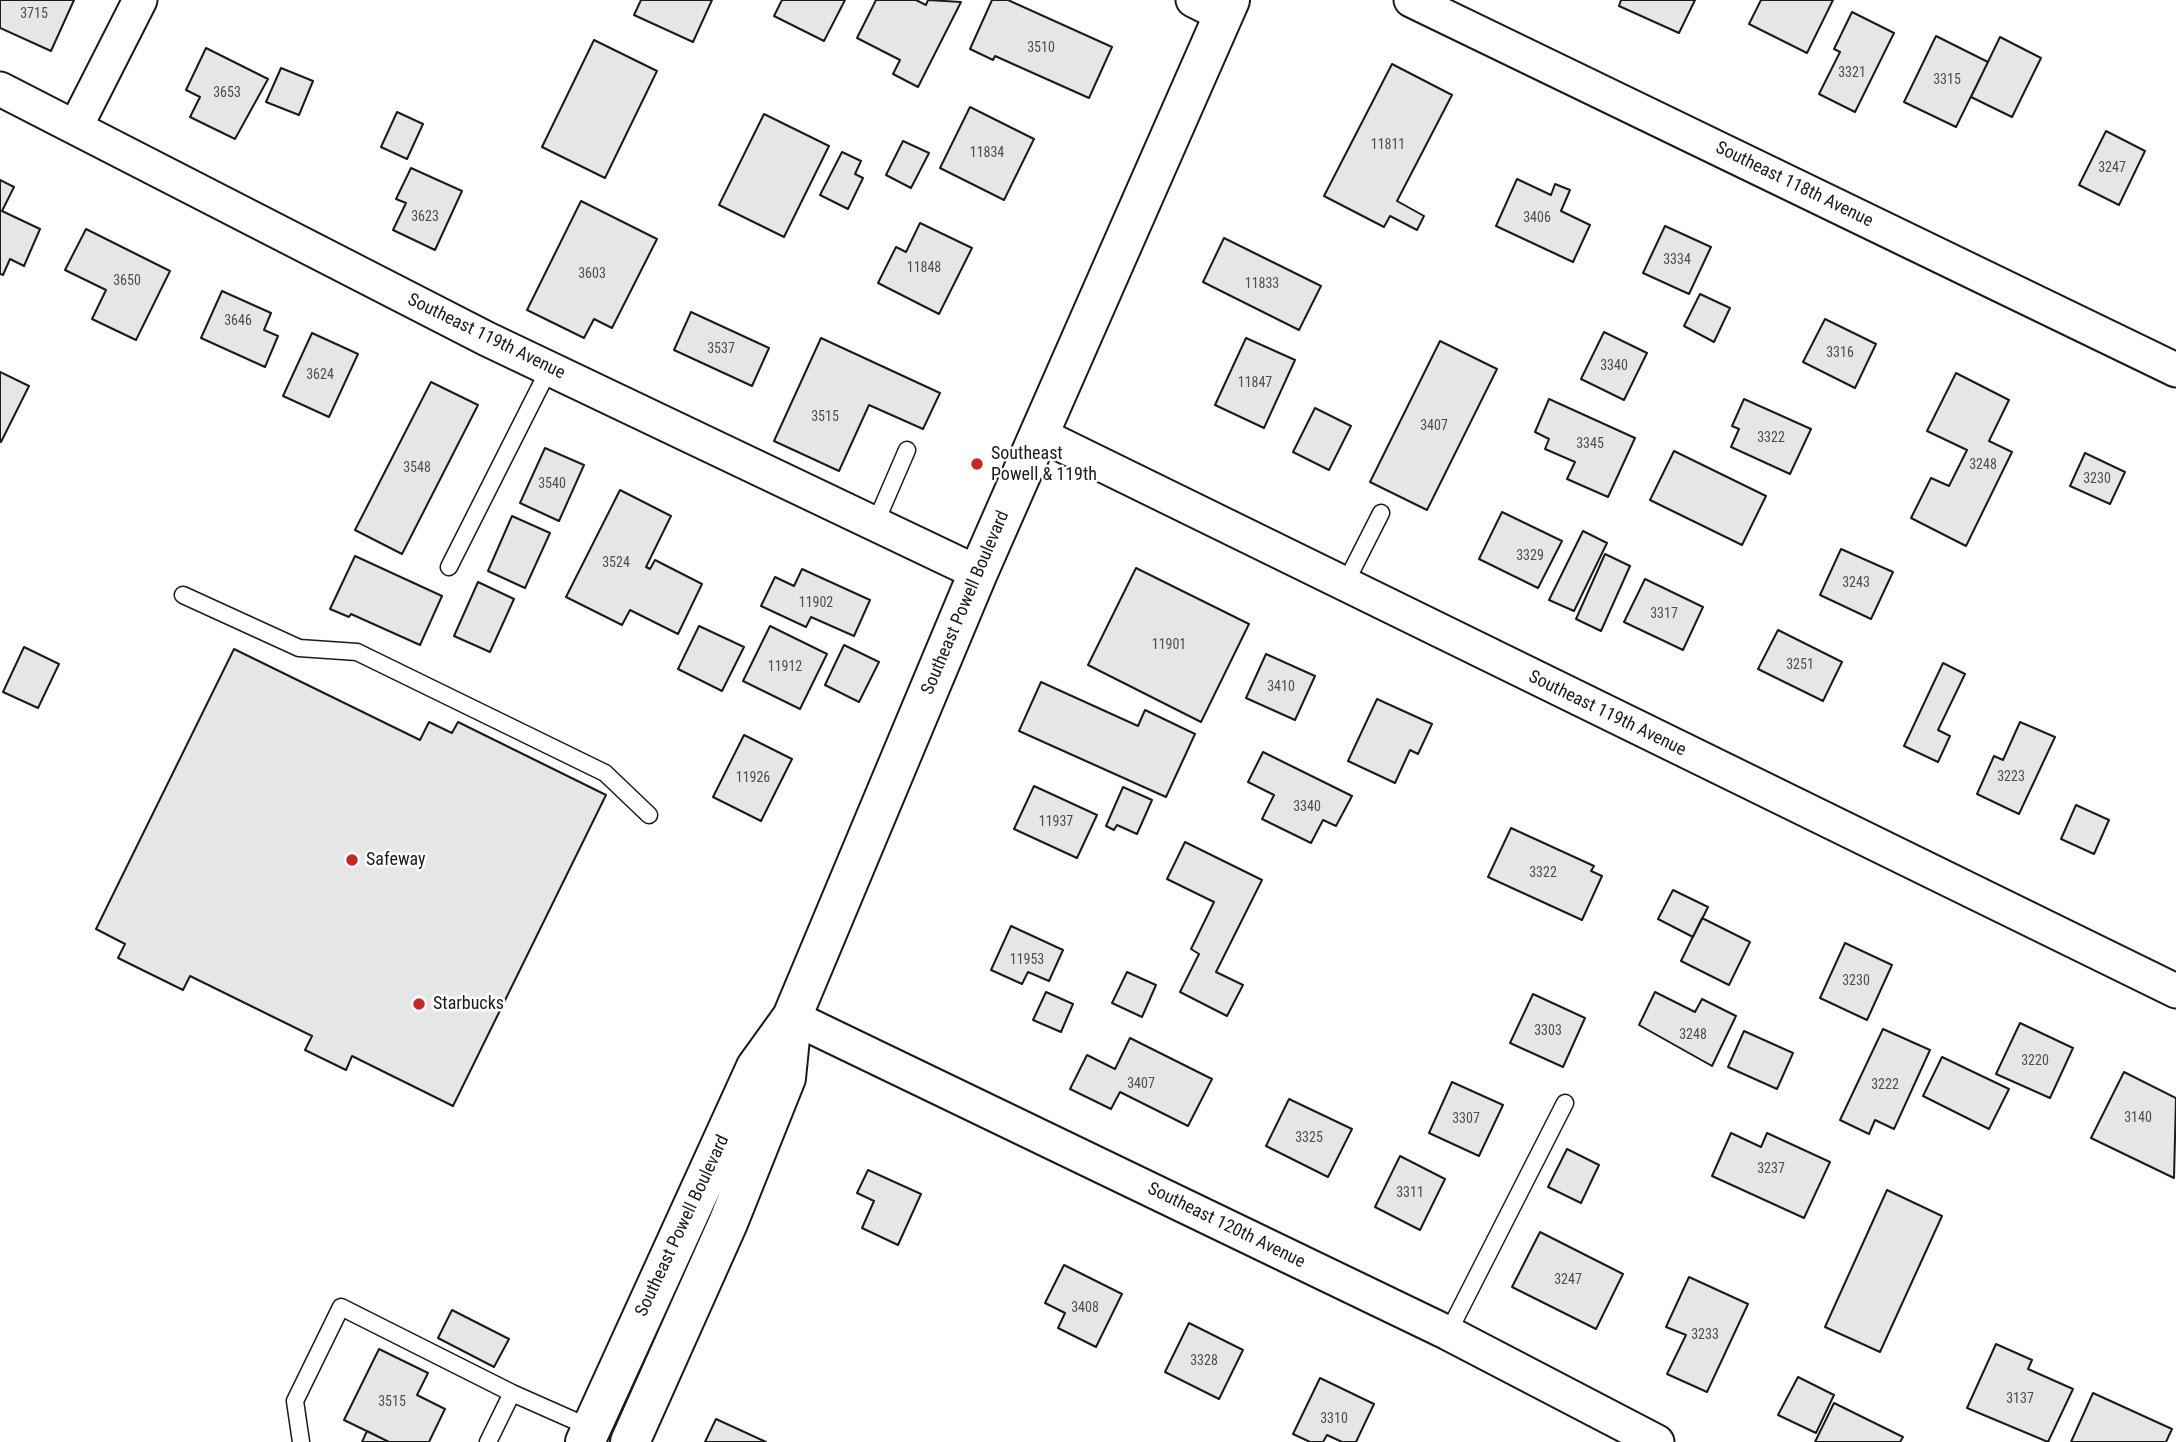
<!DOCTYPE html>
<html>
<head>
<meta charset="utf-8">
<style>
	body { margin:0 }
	canvas { display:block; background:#fff }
</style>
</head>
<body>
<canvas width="2176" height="1442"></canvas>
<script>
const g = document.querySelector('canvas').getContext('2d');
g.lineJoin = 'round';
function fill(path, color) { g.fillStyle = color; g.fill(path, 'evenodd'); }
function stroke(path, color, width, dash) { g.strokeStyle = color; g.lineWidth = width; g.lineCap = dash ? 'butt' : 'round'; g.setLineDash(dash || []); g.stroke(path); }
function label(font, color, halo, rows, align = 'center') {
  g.font = font + ' "Roboto Condensed",sans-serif'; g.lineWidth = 5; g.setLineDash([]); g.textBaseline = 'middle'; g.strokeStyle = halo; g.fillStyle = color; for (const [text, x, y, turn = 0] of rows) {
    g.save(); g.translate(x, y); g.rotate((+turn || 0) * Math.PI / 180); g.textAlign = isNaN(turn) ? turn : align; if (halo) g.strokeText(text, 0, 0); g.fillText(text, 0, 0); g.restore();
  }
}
const building = new Path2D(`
	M0 0H74L51 51 0 28Z
	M641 0H712L693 42 634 15Z
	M782 0H845L824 41 774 16Z
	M876 0H916L926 5 928 0 961 2 918 87 893 74 900 60 857 38Z
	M992 0H1008L1112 47 1089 98 995 56 993 60 970 49Z
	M1621 0H1695L1679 33 1619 6Z
	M1761 0H1833L1807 53 1749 24Z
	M1852 12 1894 33 1855 112 1819 94 1840 52 1834 49Z
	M1936 36 1988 62 1956 127 1904 102Z
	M2000 37 2041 58 2012 117 1971 97Z
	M594 40 657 71 605 178 542 147Z
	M206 48 268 79 235 139 190 117 200 97 186 90Z
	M1392 64 1452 95 1397 201 1424 216 1417 230 1390 216 1384 227 1324 196Z
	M281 68 313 81 299 115 266 102Z
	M970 107 1034 139 1004 200 940 168Z
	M397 112 423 124 407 159 381 147Z
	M764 114 829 146 784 237 719 205Z
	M2106 131 2145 151 2119 205 2079 185Z
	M903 141 929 153 911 188 886 175Z
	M842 152 861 161 855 174 863 178 848 209 820 195Z
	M411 168 462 191 435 250 393 230 406 203 396 199Z
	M1517 179 1551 195 1555 184 1570 190 1561 211 1590 225 1573 262 1496 226Z
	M0 180 14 187 2 211 40 229 24 266 10 259 3 275 0 274Z
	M581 201 657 239 612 328 594 319 584 338 527 310Z
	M920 223 972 248 939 314 878 283 896 247 906 252Z
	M1665 226 1711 247 1689 294 1643 273Z
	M86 229 170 271 136 340 92 319 106 290 65 270Z
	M1224 238 1321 286 1299 330 1203 282Z
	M222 291 271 313 264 330 278 336 265 367 201 338Z
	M1700 294 1730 308 1714 342 1684 326Z
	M691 312 769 348 752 386 674 350Z
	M1825 319 1876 344 1855 388 1803 362Z
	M1604 332 1647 353 1624 400 1581 379Z
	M312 333 358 354 329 417 283 396Z
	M821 338 940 393 923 429 869 405 839 471 774 441Z
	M1246 338 1295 360 1264 428 1215 405Z
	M1440 341 1497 369 1427 510 1370 482Z
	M0 372 29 386 1 442 0 441Z
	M1956 373 2009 400 1989 441 2012 452 1966 546 1911 518 1931 478 1949 486 1967 450 1927 431Z
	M431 382 478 405 402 554 355 530Z
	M1549 399 1635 438 1608 497 1567 479 1575 462 1545 449 1549 439 1535 432Z
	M1744 399 1811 429 1790 474 1731 447 1739 429 1732 426Z
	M1315 408 1351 426 1329 470 1293 452Z
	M545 448 584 465 559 521 520 503Z
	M1674 451 1766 496 1742 545 1650 500Z
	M2085 453 2125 472 2110 504 2070 486Z
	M620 490 671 516 646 567 650 569 655 560 702 584 678 634 630 610 622 625 566 597Z
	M1502 512 1562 541 1538 588 1479 559Z
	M512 516 550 533 525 588 488 571Z
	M1583 531 1607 543 1574 611 1549 600Z
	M1841 549 1893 572 1871 619 1820 595Z
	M1605 554 1630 566 1601 631 1576 619Z
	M355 556 442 596 420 645 351 614 349 617 330 609Z
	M1136 568 1249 624 1201 722 1088 665Z
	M802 569 870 600 854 636 811 617 806 627 761 606 775 577 794 586Z
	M1645 579 1703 607 1683 650 1624 622Z
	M478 582 514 599 490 652 454 636Z
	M699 626 744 647 722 691 678 669Z
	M770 626 827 654 800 709 743 681Z
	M1778 630 1842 662 1823 701 1758 669Z
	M844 645 879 662 859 702 825 685Z
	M24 647 59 664 38 708 3 692Z
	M234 649 420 740 429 722 452 733 458 722 606 795 453 1106 352 1056 346 1070 305 1050 312 1036 190 976 183 990 118 958 125 944 96 929Z
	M1266 654 1315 676 1295 720 1246 698Z
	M1943 663 1965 674 1938 730 1950 736 1938 762 1904 746Z
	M1041 682 1138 726 1145 710 1195 734 1166 797 1019 731Z
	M1377 699 1432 724 1418 754 1410 750 1395 783 1348 761Z
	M2020 722 2055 737 2019 814 1977 794 1994 756 2003 760Z
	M744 735 792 759 761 821 713 797Z
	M1263 752 1352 796 1336 826 1323 820 1311 843 1262 819 1274 795 1248 782Z
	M1034 786 1097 815 1077 858 1014 829Z
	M1123 787 1152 800 1137 834 1117 825 1114 830 1106 826Z
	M2076 805 2109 820 2094 854 2061 839Z
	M1511 828 1594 866 1591 871 1602 876 1582 920 1488 877Z
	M1185 842 1262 880 1216 972 1243 985 1227 1016 1180 992 1199 954 1191 949 1214 902 1167 879Z
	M1673 890 1708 907 1693 937 1658 919Z
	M1702 918 1750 942 1729 985 1681 961Z
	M1011 926 1063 950 1049 981 1028 972 1022 984 991 970Z
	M1845 943 1892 965 1867 1020 1820 998Z
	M1127 972 1156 985 1142 1017 1112 1003Z
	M1046 992 1073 1004 1061 1032 1033 1020Z
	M1655 992 1695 1012 1702 999 1736 1016 1712 1066 1639 1025Z
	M1533 994 1585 1018 1563 1067 1510 1043Z
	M2020 1023 2073 1048 2050 1098 1996 1074Z
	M1883 1029 1930 1050 1894 1129 1875 1120 1869 1134 1840 1120Z
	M1744 1031 1793 1053 1777 1089 1728 1067Z
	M1130 1038 1212 1079 1188 1126 1120 1092 1111 1109 1070 1089 1087 1055 1115 1069Z
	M1942 1057 2009 1089 1989 1129 1923 1096Z
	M2124 1072 2176 1098 2174 1178 2091 1138Z
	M1452 1082 1503 1105 1479 1156 1429 1133Z
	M1289 1099 1352 1129 1328 1177 1266 1146Z
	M1731 1133 1761 1147 1767 1133 1830 1162 1804 1218 1712 1176Z
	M1567 1149 1599 1165 1581 1203 1548 1187Z
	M1400 1156 1445 1179 1420 1230 1375 1207Z
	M868 1170 921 1194 898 1245 862 1228 874 1201 857 1193Z
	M1887 1190 1942 1216 1880 1352 1825 1327Z
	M1540 1232 1623 1274 1596 1329 1512 1287Z
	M1064 1265 1122 1294 1096 1347 1058 1328 1065 1313 1045 1303Z
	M1689 1277 1748 1304 1707 1392 1667 1374 1686 1335 1666 1327Z
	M452 1310 509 1339 494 1367 438 1338Z
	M1189 1323 1243 1350 1219 1399 1165 1372Z
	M1996 1344 2032 1360 2028 1369 2073 1389 2048 1442 1967 1408Z
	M379 1349 428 1373 417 1395 445 1409 429 1442H389L344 1420Z
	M1798 1377 1834 1395 1816 1433 1778 1415Z
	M1320 1378 1374 1404 1356 1442H1342L1327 1435 1323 1442H1310L1293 1434Z
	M2093 1393 2172 1429 2166 1442H2071Z
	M1834 1403 1903 1437 1900 1442H1815Z
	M716 1419 766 1442H705Z
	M367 1431 389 1442H362Z`);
const lane = new Path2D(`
	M875 524 907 450
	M449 567 549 369
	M1344 586 1381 513
	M183 595 299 648 357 652 605 773 649 815
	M1448 1333 1565 1103
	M301 1442 295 1401 341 1307 512 1393 591 1428
	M488 1442 512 1393`);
const street = new Path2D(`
	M1193 0 1223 15
	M1411 0 2176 370
	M0 89 487 339 978 573
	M76 126 140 0
	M1039 434 2176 991
	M792 1017 1448 1333 1657 1442`);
const primary = new Path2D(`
	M585 1442 756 1067 792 1017 978 573 1230 0
	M630 1442 728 1223 786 1078 792 1018`);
const markers = [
	[977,464,7,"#c62828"],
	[352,860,7,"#c62828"],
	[419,1004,7,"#c62828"]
];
const numberNames = [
	["3715",34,14],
	["3510",1041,48],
	["3321",1852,73],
	["3315",1947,80],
	["3653",227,93],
	["11811",1388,145],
	["11834",987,153],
	["3247",2112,168],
	["3623",425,217],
	["3406",1537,218],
	["3334",1677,260],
	["11848",924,268],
	["3603",592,274],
	["3650",127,281],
	["11833",1262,284],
	["3646",238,321],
	["3537",721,349],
	["3316",1840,353],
	["3340",1614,366],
	["3624",320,375],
	["11847",1255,383],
	["3515",825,417],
	["3407",1434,426],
	["3322",1771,438],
	["3345",1590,444],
	["3248",1983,465],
	["3548",417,468],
	["3230",2097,479],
	["3540",552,484],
	["3329",1530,556],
	["3524",616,563],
	["3243",1856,583],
	["11902",816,603],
	["3317",1664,614],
	["11901",1169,645],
	["3251",1800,665],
	["11912",785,667],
	["3410",1281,687],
	["3223",2011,777],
	["11926",753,778],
	["3340",1307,807],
	["11937",1056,822],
	["3322",1543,873],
	["11953",1027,960],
	["3230",1856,981],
	["3303",1548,1031],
	["3248",1693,1035],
	["3220",2035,1061],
	["3407",1141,1084],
	["3222",1885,1085],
	["3140",2138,1118],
	["3307",1466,1119],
	["3325",1309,1138],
	["3237",1771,1169],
	["3311",1410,1193],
	["3247",1568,1280],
	["3408",1085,1308],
	["3233",1705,1335],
	["3328",1204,1361],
	["3137",2020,1399],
	["3515",392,1402],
	["3310",1334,1419]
];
const streetNames = [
	["Southeast 118th Avenue",1794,185,26],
	["Southeast 119th Avenue",486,337,26],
	["Southeast Powell Boulevard",966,603,-67],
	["Southeast 119th Avenue",1607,714,26],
	["Southeast Powell Boulevard",683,1226,-65],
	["Southeast 120th Avenue",1226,1226,26]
];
const poiNames = [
	["Southeast",991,454],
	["Powell & 119th",991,475],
	["Safeway",366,860],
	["Starbucks",433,1004]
];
fill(building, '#e6e6e6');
stroke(building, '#1a1a1a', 2);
stroke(lane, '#1a1a1a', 19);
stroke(street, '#1a1a1a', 37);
stroke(primary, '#1a1a1a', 42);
stroke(lane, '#fff', 16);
stroke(street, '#fff', 33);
stroke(primary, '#fff', 38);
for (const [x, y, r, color] of markers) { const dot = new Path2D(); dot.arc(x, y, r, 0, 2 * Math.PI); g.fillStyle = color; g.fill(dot); stroke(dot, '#fff', 2.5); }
label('14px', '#4d4d4d', null, numberNames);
label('18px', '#1a1a1a', '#fff', streetNames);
label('18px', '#1a1a1a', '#fff', poiNames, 'left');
</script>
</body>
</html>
